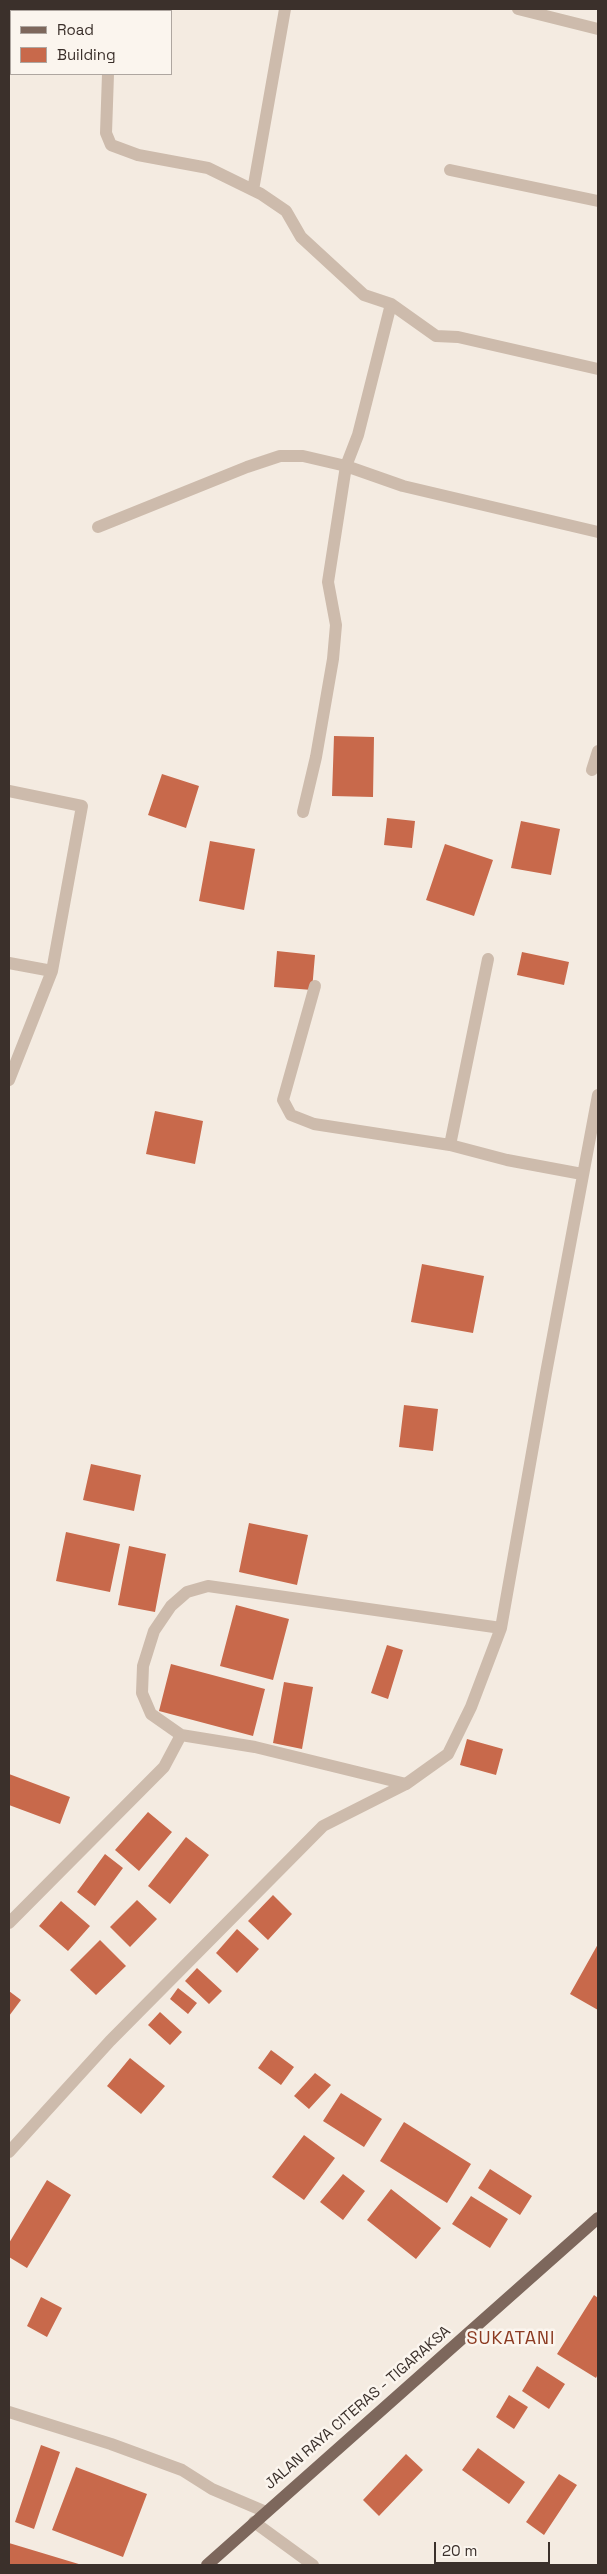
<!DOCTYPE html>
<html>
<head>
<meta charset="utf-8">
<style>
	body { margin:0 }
	#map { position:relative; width:607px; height:2574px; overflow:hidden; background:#f4ebe1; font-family:"Space Grotesk",sans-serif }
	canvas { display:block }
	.frame { position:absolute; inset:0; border:10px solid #3b302b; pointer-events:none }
	.legend { position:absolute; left:10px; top:10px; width:162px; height:65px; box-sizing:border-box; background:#fbf5ee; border:1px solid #aea6a0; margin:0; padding:6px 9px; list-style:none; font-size:15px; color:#3b302b }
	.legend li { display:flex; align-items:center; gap:10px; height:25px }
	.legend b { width:25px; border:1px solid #aea6a0 }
	.scale { position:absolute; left:434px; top:2542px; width:116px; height:22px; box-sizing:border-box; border:2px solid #3b302b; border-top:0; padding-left:6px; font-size:15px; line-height:18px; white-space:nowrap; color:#3b302b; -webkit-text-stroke:4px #fbf5ee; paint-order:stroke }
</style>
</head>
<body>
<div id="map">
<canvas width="607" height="2574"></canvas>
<div class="frame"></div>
<ul class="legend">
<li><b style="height:6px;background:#7d675c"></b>Road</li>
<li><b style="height:14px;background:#c8694b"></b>Building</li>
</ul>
<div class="scale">20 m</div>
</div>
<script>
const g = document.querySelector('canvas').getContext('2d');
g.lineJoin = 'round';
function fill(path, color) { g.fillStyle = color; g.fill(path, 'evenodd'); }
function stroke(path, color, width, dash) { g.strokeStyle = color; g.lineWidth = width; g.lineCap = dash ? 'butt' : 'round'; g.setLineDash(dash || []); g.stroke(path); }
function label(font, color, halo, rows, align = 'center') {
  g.font = font + ' "Space Grotesk",sans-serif'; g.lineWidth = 5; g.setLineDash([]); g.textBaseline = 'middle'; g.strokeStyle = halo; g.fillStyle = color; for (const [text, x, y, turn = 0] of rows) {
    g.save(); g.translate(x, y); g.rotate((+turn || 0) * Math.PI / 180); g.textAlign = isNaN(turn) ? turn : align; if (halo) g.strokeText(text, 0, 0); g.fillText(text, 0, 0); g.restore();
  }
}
const building = new Path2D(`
	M334 736 374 737 373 797 332 796Z
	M162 774 199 786 186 828 148 815Z
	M387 818 415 821 412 848 384 845Z
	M521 821 560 829 551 875 511 868Z
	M210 841 255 849 244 910 199 901Z
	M445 844 493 860 474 916 426 900Z
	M277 951 315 955 312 990 274 987Z
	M522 952 569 962 564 985 517 975Z
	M155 1111 203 1121 195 1164 146 1154Z
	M422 1264 484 1276 473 1333 411 1322Z
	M404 1405 438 1409 433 1451 399 1447Z
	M91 1464 141 1475 134 1511 83 1500Z
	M249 1523 308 1535 297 1585 239 1572Z
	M66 1532 120 1544 110 1592 56 1581Z
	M129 1546 166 1554 155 1612 118 1605Z
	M236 1605 289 1619 273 1680 220 1666Z
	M387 1645 403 1650 388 1699 371 1693Z
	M171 1664 265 1689 253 1736 159 1711Z
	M284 1682 313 1687 302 1749 273 1743Z
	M467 1739 503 1749 496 1775 460 1765Z
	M9 1774 70 1797 60 1824 9 1805Z
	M148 1812 172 1832 139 1871 115 1850Z
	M186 1837 209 1855 170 1904 148 1886Z
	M105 1854 123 1868 95 1906 77 1892Z
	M273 1895 292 1914 268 1940 248 1921Z
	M137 1900 157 1919 130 1947 110 1927Z
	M61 1901 90 1926 68 1951 39 1926Z
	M237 1929 259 1949 237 1973 216 1953Z
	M100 1940 126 1966 96 1995 70 1970Z
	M598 1944V2010L570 1994Z
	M197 1968 222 1991 209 2004 185 1981Z
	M178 1988 197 2003 188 2014 170 1999Z
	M9 1991 21 2000 9 2016Z
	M160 2012 182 2032 170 2045 148 2025Z
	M271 2050 294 2067 281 2085 258 2068Z
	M130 2058 165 2086 141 2114 107 2086Z
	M315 2073 331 2085 309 2109 294 2096Z
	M341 2093 382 2119 364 2147 323 2121Z
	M404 2122 471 2164 447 2203 380 2161Z
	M304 2135 335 2158 304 2200 272 2177Z
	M490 2169 532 2196 520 2215 478 2188Z
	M343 2174 365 2191 343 2220 320 2202Z
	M47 2180 71 2195 27 2268 9 2257V2243Z
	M391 2189 441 2228 416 2259 367 2220Z
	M471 2196 508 2219 490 2248 452 2224Z
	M594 2295 598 2298V2374L596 2378 557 2354Z
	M41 2297 62 2308 47 2337 27 2326Z
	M537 2366 565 2384 549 2409 522 2391Z
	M509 2395 528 2407 514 2429 496 2417Z
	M41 2445 60 2452 34 2529 15 2522Z
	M478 2448 525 2482 509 2504 462 2470Z
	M406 2454 423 2470 379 2516 363 2500Z
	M76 2467 147 2494 123 2557 52 2530Z
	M559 2474 577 2485 544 2535 526 2522Z
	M9 2543 82 2565H9Z`);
const minor = new Path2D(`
	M63 9 68 11
	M518 9 598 29
	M108 74 106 133 111 145 138 155 208 168 261 194 286 211 301 237 364 295 391 304 436 336 458 337 598 369
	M450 170 598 201
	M253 190 285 9
	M98 527 247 467 280 456H303L346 466 403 486 598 532
	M592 770 598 751
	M9 791 82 806 52 971 9 1080
	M303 812 316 757 333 659 336 625 328 582 346 466 358 435 391 304
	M9 963 52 971
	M315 986 283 1100 291 1115 314 1124 450 1145 507 1160 582 1174
	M450 1145 488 959
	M406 1784 255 1747 181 1735 151 1714 142 1693 143 1666 154 1631 171 1606 187 1592 208 1586 501 1628
	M9 1923 164 1767 181 1735
	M9 2152 110 2041 323 1826 406 1784 448 1754 471 1707 501 1628 546 1373 598 1095
	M9 2412 111 2444 182 2470 212 2489 266 2512
	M254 2522 313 2565`);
const major = new Path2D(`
	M207 2565 598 2218`);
const streetNames = [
	["JALAN RAYA CITERAS - TIGARAKSA",358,2408,-41]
];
const quarterNames = [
	["SUKATANI",511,2339]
];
fill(building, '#c8694b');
stroke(minor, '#cdbbac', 12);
stroke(major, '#7d675c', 12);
label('15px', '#3b302b', '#fbf5ee', streetNames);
g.letterSpacing = '1px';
label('18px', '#8c3b22', '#fbf5ee', quarterNames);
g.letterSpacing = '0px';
</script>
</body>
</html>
